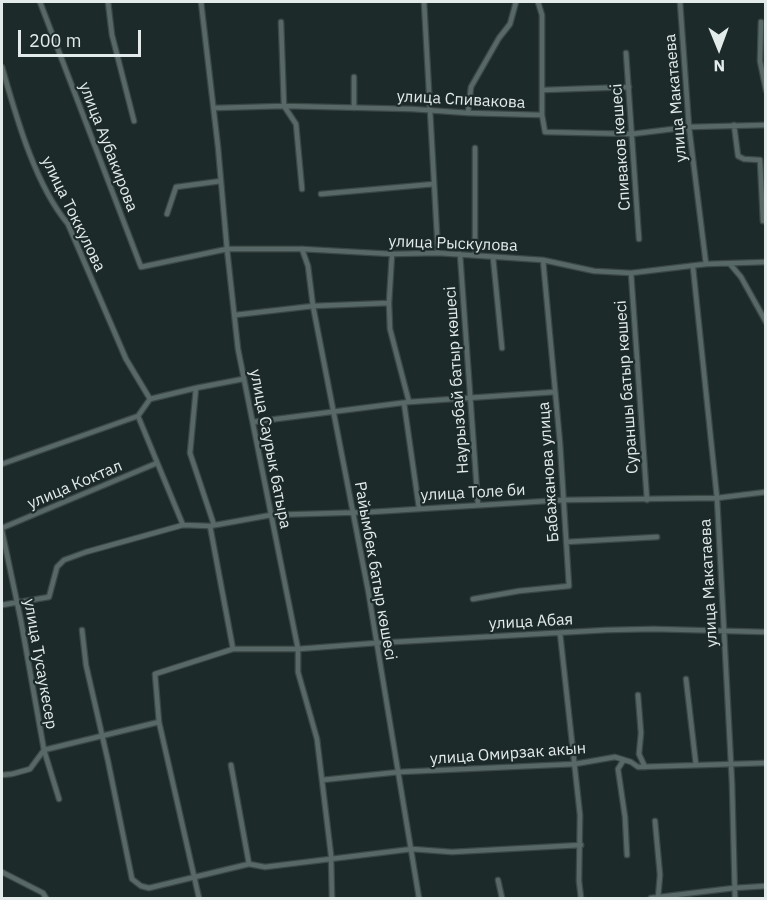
<!DOCTYPE html>
<html>
<head>
<meta charset="utf-8">
<style>
	body { margin:0 }
	#map { position:relative; width:767px; height:900px; overflow:hidden; background:#1c2a29; font-family:"IBM Plex Sans",sans-serif }
	canvas { display:block }
	.frame { position:absolute; inset:0; border:3px solid #e2ebea; pointer-events:none }
	.north { position:absolute; left:689px; top:18px; width:60px; height:60px; -webkit-text-stroke:4px #1c2a29; paint-order:stroke; rotate:179deg; font-size:16px; font-weight:700; line-height:24px; text-align:center; color:#e2ebea }
	.north::after { content:''; display:block; margin:auto; width:21px; height:27px; background:#e2ebea; clip-path:polygon(50% 0,100% 100%,50% 72%,0 100%) }
	.scale { position:absolute; left:18px; top:30px; width:123px; height:27px; box-sizing:border-box; border:3px solid #e2ebea; border-top:0; padding-left:8px; font-size:18px; line-height:21px; white-space:nowrap; color:#e2ebea; -webkit-text-stroke:4px #1c2a29; paint-order:stroke }
</style>
</head>
<body>
<div id="map">
<canvas width="767" height="900"></canvas>
<div class="frame"></div>
<div class="north">N</div>
<div class="scale">200 m</div>
</div>
<script>
const g = document.querySelector('canvas').getContext('2d');
g.lineJoin = 'round';
function stroke(path, color, width, dash) { g.strokeStyle = color; g.lineWidth = width; g.lineCap = dash ? 'butt' : 'round'; g.setLineDash(dash || []); g.stroke(path); }
function label(font, color, halo, rows, align = 'center') {
  g.font = font + ' "IBM Plex Sans",sans-serif'; g.lineWidth = 4.5; g.setLineDash([]); g.textBaseline = 'middle'; g.strokeStyle = halo; g.fillStyle = color; for (const [text, x, y, turn = 0] of rows) {
    g.save(); g.translate(x, y); g.rotate((+turn || 0) * Math.PI / 180); g.textAlign = isNaN(turn) ? turn : align; if (halo) g.strokeText(text, 0, 0); g.fillText(text, 0, 0); g.restore();
  }
}
const minor = new Path2D(`
	M40 2 141 267 227 249H302L392 254 438 253 543 260 594 271 631 273 706 264 766 262
	M108 2 112 35 134 121
	M201 2 218 147 227 249 238 349 298 649V672L317 739 331 855 332 898
	M424 2 438 253
	M538 2 542 15V115
	M680 2 689 127 706 264
	M281 22 284 106 412 109 468 113 542 115 545 132 632 134 689 127 766 125
	M761 22 760 61 766 90
	M626 53 639 239
	M2 67C16 116 35 185 68 224L126 359 150 399
	M354 77V108
	M543 90 629 87
	M214 108 284 106 296 124 302 189
	M468 113 471 87 499 38 510 24 516 2
	M734 125 738 156 744 159 760 160 763 221
	M321 194 434 184
	M167 214 176 187 221 181
	M302 249 308 266 313 306 368 590 419 898
	M392 254 389 303 390 329 409 402
	M460 254 478 505
	M475 255V148
	M493 257 502 348
	M730 264 741 277 766 322
	M693 267 717 498 732 783 735 898
	M631 273 647 500
	M235 315 313 306 389 303
	M196 388 190 453 214 525
	M404 403 419 508
	M138 416 183 525
	M253 422 409 402 555 392
	M2 464 138 416 150 399 196 388 243 379
	M210 526 233 649
	M2 528 157 463
	M2 531 21 621 44 750 59 799
	M566 542 657 537
	M473 599 519 591 569 586 560 443 543 260
	M2 605 49 597 57 567 64 560 86 552 183 525 210 526 271 515 371 512 563 500 717 498 766 492
	M82 630 86 665 108 761 132 879 141 886 149 888 249 864 265 867 412 849 452 852 581 845
	M560 633 580 815 579 881 581 898
	M686 679 696 765
	M638 695 641 733 639 754 645 767
	M159 722 199 898
	M623 761 618 769 625 817 627 855
	M231 765 249 864
	M2 775 12 774 30 769 44 750 159 722 155 674 233 649H298L376 643 607 630 654 629 766 632
	M322 780 399 772 575 764 615 757 631 762 638 767 766 763
	M655 821 660 875 658 898
	M2 872 43 893 46 898
	M498 880 502 898
	M651 898 734 888 766 886`);
const streetNames = [
	["улица Макатаева",676,98,-95],
	["улица Спивакова",461,100,3],
	["улица Аубакирова",108,147,69],
	["Спиваков көшесі",621,147,-94],
	["улица Токкулова",73,214,64],
	["улица Рыскулова",453,244,2],
	["Наурызбай батыр көшесі",457,380,-94],
	["Сураншы батыр көшесі",627,387,-94],
	["улица Саурык батыра",270,449,79],
	["Бабажанова улица",549,472,-94],
	["улица Коктал",75,485,-23],
	["улица Толе би",473,493,-3],
	["Райымбек батыр көшесі",375,571,80],
	["улица Макатаева",709,583,-93],
	["улица Абая",531,622,-3],
	["улица Тусаукесер",40,664,80],
	["улица Омирзак акын",508,754,-4]
];
stroke(minor, '#3a4745', 7);
stroke(minor, '#576866', 4.5);
label('16px', '#e2ebea', '#1c2a29', streetNames);
</script>
</body>
</html>
